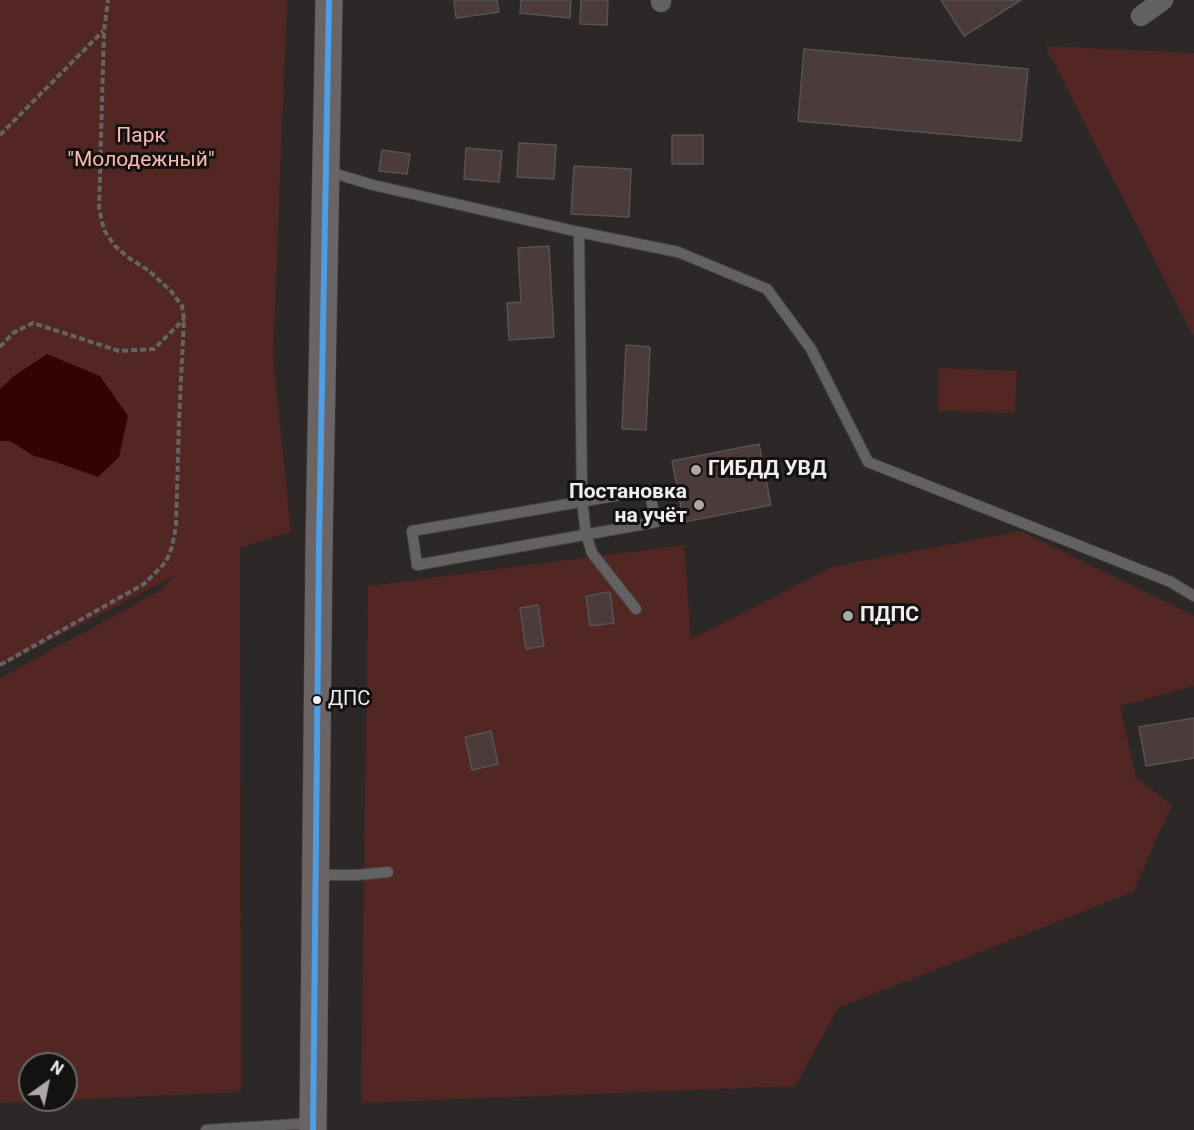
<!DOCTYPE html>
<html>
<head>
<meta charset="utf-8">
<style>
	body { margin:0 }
	#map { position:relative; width:1194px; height:1130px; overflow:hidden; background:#2c2828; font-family:Roboto,sans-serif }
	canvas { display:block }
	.north { position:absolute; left:18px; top:1052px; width:60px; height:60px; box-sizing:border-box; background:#141111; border:2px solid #6c6969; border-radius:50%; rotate:33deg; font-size:16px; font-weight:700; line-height:24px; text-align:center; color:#f1edec }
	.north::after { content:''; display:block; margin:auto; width:21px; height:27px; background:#aca8a7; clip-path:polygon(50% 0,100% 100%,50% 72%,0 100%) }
</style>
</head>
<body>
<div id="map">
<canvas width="1194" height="1130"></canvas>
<div class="north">N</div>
</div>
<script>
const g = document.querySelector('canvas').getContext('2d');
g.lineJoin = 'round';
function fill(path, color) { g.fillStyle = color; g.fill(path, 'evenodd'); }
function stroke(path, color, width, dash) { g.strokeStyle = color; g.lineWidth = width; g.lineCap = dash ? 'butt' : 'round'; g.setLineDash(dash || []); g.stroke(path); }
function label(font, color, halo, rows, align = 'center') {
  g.font = font + ' Roboto,sans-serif'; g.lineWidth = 6; g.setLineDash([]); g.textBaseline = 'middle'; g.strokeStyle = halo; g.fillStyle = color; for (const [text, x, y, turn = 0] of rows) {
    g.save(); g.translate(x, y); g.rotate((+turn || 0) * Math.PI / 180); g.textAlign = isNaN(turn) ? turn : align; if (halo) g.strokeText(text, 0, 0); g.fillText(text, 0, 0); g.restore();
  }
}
const green = new Path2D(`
	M0 0H287L273 357 291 532 240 548 241 1092 0 1103V678L161 590 174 576 0 667ZM30 1064H66V1100H30Z
	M1045 46 1194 53V337Z
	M939 368 1017 371 1015 413 938 411Z
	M1021 531 1194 616V686L1120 706 1136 778 1172 805 1133 892 838 1008 795 1086 361 1103 368 586 684 545 691 639 835 566Z`);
const water = new Path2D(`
	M47 354 100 376 128 416 119 457 98 477 56 462 34 456 10 441H0V389L14 376Z`);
const building = new Path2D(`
	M454 0H497L499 12 456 18Z
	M521 0H571L570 18 520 13Z
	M581 0H608L607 25 580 24Z
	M941 0H1021L964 36Z
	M804 49 1028 69 1021 141 798 121Z
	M672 135H703V164H672Z
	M519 143 556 145 554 179 517 177Z
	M466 148 502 151 499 182 464 179Z
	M382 150 410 154 407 174 379 171Z
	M574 166 631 169 629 217 571 214Z
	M549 246 554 337 509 340 507 303 521 302 518 248Z
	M626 345 650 347 646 430 622 429Z
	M759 444 771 505 684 522 672 461Z
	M610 592 614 623 590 626 586 596Z
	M538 605 544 646 526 649 520 608Z
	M1194 718V758L1146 766 1139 727Z
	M491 731 498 764 472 770 465 737Z`);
const path = new Path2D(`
	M0 135 103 31
	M0 347 13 333 33 323 119 351 154 349 184 319
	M0 665 144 584 166 562 172 547 176 526 179 421 184 319 182 306 171 291 149 271 129 258 115 246 104 230 99 208 104 31 108 0`);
const lane = new Path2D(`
	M326 171 373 185 579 232 678 252 767 289 811 349 868 462 1171 582 1194 596
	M579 232 582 501 586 534 592 553 636 609
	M649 490 656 522 417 565 412 531Z
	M317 875H357L388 872
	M206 1130 313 1123`);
const street = new Path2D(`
	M661 0V2
	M1141 16 1163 0`);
const secondary = new Path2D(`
	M313 1130 319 546 329 0`);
const bus1 = new Path2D(`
	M313 1130 319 546 329 0`);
const markers = [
	[696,470,6,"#aca8a7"],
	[699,505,6,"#aca8a7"],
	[848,616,6,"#aca8a7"],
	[317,700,5,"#f1edec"]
];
const busNames = [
	["ДПС",328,700]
];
const parkNames = [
	["Парк",141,137],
	["\"Молодежный\"",141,161]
];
const poiNames = [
	["ГИБДД УВД",708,470],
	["Постановка",687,493,"right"],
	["на учёт",687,517,"right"],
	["ПДПС",860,616]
];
fill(green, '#522723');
fill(water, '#300405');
fill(building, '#4b3b3a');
stroke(building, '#565353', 1.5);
stroke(lane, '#494645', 12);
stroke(street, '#494645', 21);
stroke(secondary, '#494645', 28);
stroke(path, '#666463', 4, [6, 3]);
stroke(lane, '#636161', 10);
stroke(street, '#636161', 20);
stroke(secondary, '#6a6464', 27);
stroke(bus1, '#4d9ee5', 6);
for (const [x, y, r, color] of markers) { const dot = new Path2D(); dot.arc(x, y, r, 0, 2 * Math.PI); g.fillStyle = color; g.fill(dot); stroke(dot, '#141111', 2); }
label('20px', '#f1edec', '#141111', busNames, 'left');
label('21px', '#fcb9b1', '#141111', parkNames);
label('bold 21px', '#f1edec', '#141111', poiNames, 'left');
</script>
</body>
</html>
